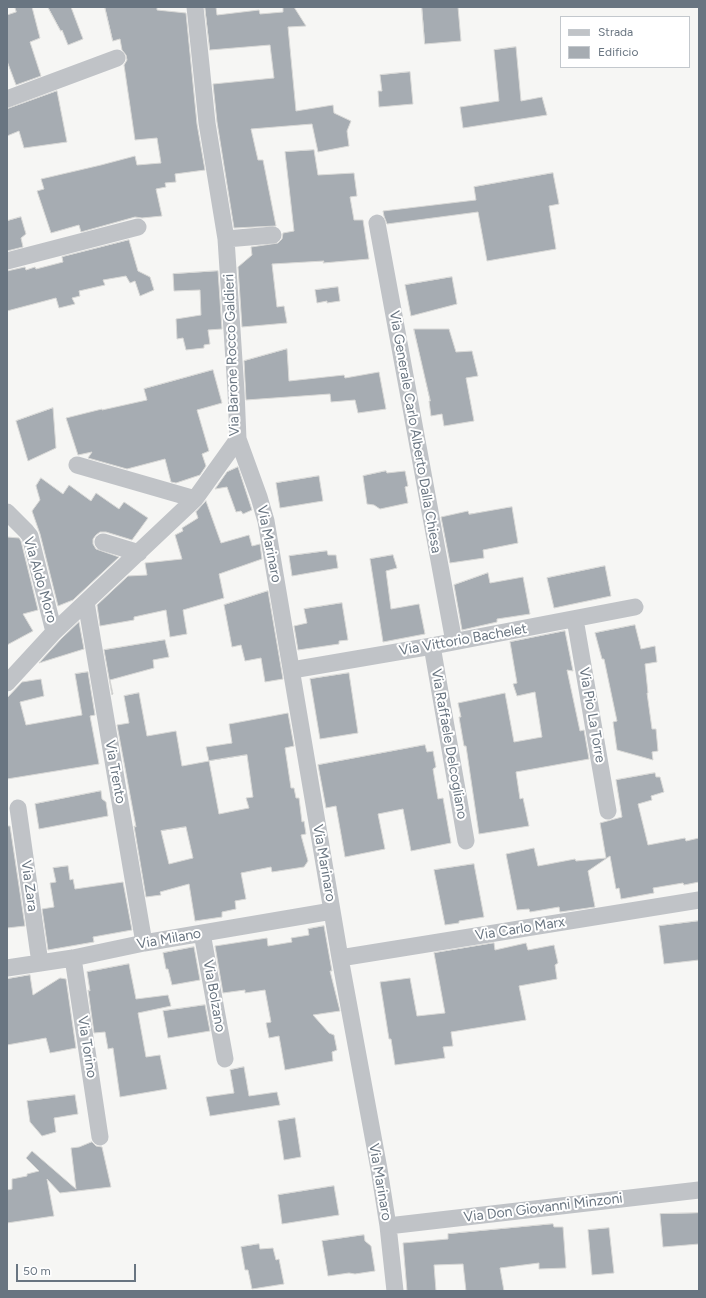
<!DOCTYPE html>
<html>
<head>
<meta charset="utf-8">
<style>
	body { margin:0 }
	#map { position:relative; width:706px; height:1298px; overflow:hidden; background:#f6f6f4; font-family:Figtree,sans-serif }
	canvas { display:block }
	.frame { position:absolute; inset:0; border:8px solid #697581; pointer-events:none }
	.legend { position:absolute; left:560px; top:16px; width:130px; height:52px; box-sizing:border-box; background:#fff; border:1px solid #c3c8cd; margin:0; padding:5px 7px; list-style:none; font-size:12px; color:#697581 }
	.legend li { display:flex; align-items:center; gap:8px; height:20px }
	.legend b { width:20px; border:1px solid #c3c8cd }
	.scale { position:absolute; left:16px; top:1264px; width:120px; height:18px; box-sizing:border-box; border:2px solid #697581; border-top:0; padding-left:5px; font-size:12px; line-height:14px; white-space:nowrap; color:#697581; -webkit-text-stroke:3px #fff; paint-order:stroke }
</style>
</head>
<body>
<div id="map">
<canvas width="706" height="1298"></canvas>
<div class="frame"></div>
<ul class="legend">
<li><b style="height:5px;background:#c0c3c7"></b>Strada</li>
<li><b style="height:11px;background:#a6acb2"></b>Edificio</li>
</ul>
<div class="scale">50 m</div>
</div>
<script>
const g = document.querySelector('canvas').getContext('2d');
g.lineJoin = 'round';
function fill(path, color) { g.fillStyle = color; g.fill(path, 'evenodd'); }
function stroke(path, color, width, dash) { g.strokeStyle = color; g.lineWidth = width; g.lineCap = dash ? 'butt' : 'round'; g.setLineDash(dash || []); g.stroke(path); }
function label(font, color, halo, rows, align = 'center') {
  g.font = font + ' Figtree,sans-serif'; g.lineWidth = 4; g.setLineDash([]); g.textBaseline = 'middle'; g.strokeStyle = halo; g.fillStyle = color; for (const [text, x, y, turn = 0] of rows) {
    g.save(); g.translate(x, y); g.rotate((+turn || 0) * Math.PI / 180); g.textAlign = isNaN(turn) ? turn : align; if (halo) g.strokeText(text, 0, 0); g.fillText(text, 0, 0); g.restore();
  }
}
const building = new Path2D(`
	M15 7H32L40 38 30 42 41 76 16 85 7 61V15L16 12Z
	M48 7H71L83 39 68 45 62 30 61 31Z
	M105 7H157V10L186 13 197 124 205 170 175 174 176 182 165 183 166 187 156 189 162 216 142 218 135 217 81 232 79 225 51 233 37 191 44 189 41 179 101 165 135 156 137 165 161 163 157 138 135 140 124 65 127 60 126 55 122 50 120 39 113 41Z
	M205 7H216L217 15 259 10 260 14 283 12V7H294L306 26 288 27 296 111 333 105 334 113 351 121 347 131 349 146 318 152 312 124 251 129 258 160H263L276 226 234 228 217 122 213 84 274 78 270 45 210 50Z
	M422 7H458L461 41 425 44Z
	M516 47 521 101 542 97 547 115 463 128 460 107 499 101 494 50Z
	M410 72 413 104 379 107 378 91H382L380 75Z
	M57 91 67 142 24 148 19 131 7 136V109Z
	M314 150 318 175 354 173 357 196 350 197 354 220H363L369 259 323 263 324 261 272 264 277 307 284 306 287 323 242 327 238 267 252 255 251 247 278 243 282 239 283 233 294 231 285 152Z
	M553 173 559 204 549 206 556 249 487 261 478 212 387 224 384 216 383 211 476 200 474 187Z
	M21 217 26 234 21 238 23 247 7 251V221Z
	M129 240 138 271 150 277 154 290 140 296 135 281 130 283 126 276 103 280 105 285 79 291 80 296 72 298 75 304 59 308 56 298 7 311V271L25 267 26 270 35 267 36 269 63 262 62 257Z
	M218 271 222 329 208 330 210 344 204 345V348L186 350 183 338 177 339 176 319 201 315 200 290 174 291 173 274Z
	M452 277 457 304 411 316 405 285Z
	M338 287 340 301 327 303V301L317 303 315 290Z
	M414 329H449L456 352 472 351 478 376 466 378 474 421 444 426 442 414 431 416 429 401H430Z
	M287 349 289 381 344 375 345 378 379 372 386 409 358 413 355 400 331 402 330 394 246 400 244 361Z
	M213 370 222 403 197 410 209 451 202 454 206 466 200 475 176 483 171 482 165 459 127 469 88 458 92 452 78 455 66 418 102 409V410L147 400 144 389Z
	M53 408 56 448 28 461 16 421Z
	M238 467 252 510 243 514 241 511 236 512 227 487 215 489 227 472Z
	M386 471 387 473 405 471 408 486 405 487 408 503 380 509 374 505 367 504 363 476Z
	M319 476 323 501 280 508 276 483Z
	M41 478 63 494 69 485 91 501 96 493 119 509 124 502 148 518 132 540 106 532H100L96 535 93 539V544L96 549 119 557 73 600 58 606 40 534 32 511 40 500 36 486Z
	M206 501 221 543 249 535 252 546 260 544 262 559 219 574 224 598 183 610 187 634 170 637 166 610 134 617V620L100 626 97 605 128 576 147 575 145 563 182 559 175 535 183 531 182 528 198 518 196 512Z
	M512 507 518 543 483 550 484 558 450 563 441 517 468 511 469 514Z
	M7 537 19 538 21 541 38 610 23 614 33 631 7 645Z
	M327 551 328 555H336L338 568 292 576 289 556Z
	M393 555 397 568 386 571 391 609 419 604 425 634 383 642 370 559Z
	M605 566 611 596 554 608 547 578Z
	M488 573 490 583 523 577 530 614 497 619V622L462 630 454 585Z
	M268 591 283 679 265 682 261 658 245 661 241 645 232 647 224 605Z
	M342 603 348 640 339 641V644L298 650 294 626 307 623 304 609Z
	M79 622 84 649 39 663 61 639Z
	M635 625 641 649 655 646 657 662 645 664 648 693H647L652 729H656L658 751 652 752 653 760 617 750 613 722 617 721 604 659H602L595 633Z
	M565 631 573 671 567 670 580 731 584 730 589 759 516 772 520 799 523 798 529 826 479 834 466 746H464L459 717H461L458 703 505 693 514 742 542 737 535 692 517 696 513 684 517 683 510 642Z
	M165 640 169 657 153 660 154 668 110 680 113 694 112 695 104 650Z
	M88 672 95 715 90 716 99 764 7 779V698L22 682 41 679 44 696 20 702 26 725 82 715 75 674Z
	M349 673 358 733 320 739 310 679Z
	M139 693 147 736 176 731 182 766 209 761 206 747 232 743 229 724 288 713 294 746 285 748 291 788H294L296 798H299L302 822 304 821 306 834 301 835 308 861 304 867 272 872 271 867 241 873 246 899 235 901 236 909 222 912V917L195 921 189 884 160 892 161 895 146 897 134 826 136 827 117 725 129 723 124 696ZM247 755 253 797 246 798 249 808 219 814 209 761ZM186 827 193 858 169 864 161 831Z
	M425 745 427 752 433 751 436 767 433 769 438 799 443 798 451 843 411 851 403 809 378 814 385 849 345 857 336 806 326 808 318 765Z
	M655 773 656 777H660L664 792 651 796 652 800 638 804 648 845 685 838 686 841 699 838V882L684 885 683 883 653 888 654 893 621 899 619 888 616 889 610 856 588 871 595 907 560 912 559 907 530 912 529 909 517 910 506 854 534 848 538 866 575 859 576 861 606 858 600 823 622 817 616 780Z
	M101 791 102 799 106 802 108 816 39 829 35 804Z
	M7 826H10L25 926 7 928Z
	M474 864 484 917 459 921V923L445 925 434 870Z
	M68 866 70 880 73 879 75 889 123 882 132 930 93 937 94 942 48 950 42 909 54 907 50 883 56 882 53 868Z
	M699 921V960L664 964 659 926Z
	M324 926 332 971H330L340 1011 313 1015 329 1033 334 1035 337 1050 332 1052 333 1061 285 1070 279 1036 269 1038 266 1023 271 1022 265 990 245 993V990L223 993 215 946 267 938 268 946 292 942 291 938 309 935 308 929Z
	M494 943 495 950 526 943 528 950 554 945 558 963 555 965 557 979 519 986 526 1020 451 1032 453 1046 443 1047 445 1058 395 1065 391 1039H389L380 982 410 978 417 1016 445 1013 434 953Z
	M194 947 200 980 172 985 168 969H166L163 953Z
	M129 964 136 999 168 995 171 1006 138 1013 146 1057 160 1055 167 1089 120 1097 113 1048 108 1049 105 1032 94 1033 88 990 90 991 87 972Z
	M30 975 33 995 60 978 66 979 76 1048 50 1053 46 1038 7 1045V979Z
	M205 1005 210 1031 168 1038 163 1011Z
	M244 1067 249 1096 277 1092 280 1105 210 1116 206 1097 234 1093 230 1070Z
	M75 1095 78 1114 54 1118 56 1132 42 1136 30 1122 27 1101Z
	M295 1118 301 1157 284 1160 278 1121Z
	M92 1142 96 1146 102 1147 111 1187 60 1193 47 1179 54 1216 7 1223V1190L12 1189V1179L27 1176V1174L39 1171 26 1158 32 1151 76 1189 71 1148 79 1147Z
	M334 1186 339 1215 282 1224 278 1195Z
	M699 1213V1244L663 1247 660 1214Z
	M553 1224 554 1227H563L566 1268 539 1269V1263L500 1268 504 1291H466L463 1264 434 1265 436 1291H407L403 1243 448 1239V1234Z
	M609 1228 614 1273 592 1275 588 1230Z
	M364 1235 365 1241 371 1246 375 1271 355 1274 349 1273 328 1276 322 1241Z
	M259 1244 260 1249 273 1248 276 1260 279 1259 284 1284 252 1289 248 1270H245L241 1247Z`);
const minor = new Path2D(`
	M7 99 117 58
	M377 223 454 642
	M226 239 273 235
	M7 261 138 227
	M238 439 259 497 266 521 340 958 379 1169 388 1226 395 1291
	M77 465 195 499
	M7 512 26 531 30 536 54 632
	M103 542 139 553
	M86 602 144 943
	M575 619 608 811
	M432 646 466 841
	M292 670 432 646 635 607
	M7 683 54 632 195 499 238 439 236 391 226 239 207 123 195 7
	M18 808 40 963
	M202 933 225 1059
	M73 958 100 1137
	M340 958 699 900
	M7 968 73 958 144 943 332 911
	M388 1226 699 1190`);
const streetNames = [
	["Via Barone Rocco Galdieri",232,355,-92],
	["Via Generale Carlo Alberto Dalla Chiesa",415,432,80],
	["Via Marinaro",269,544,79],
	["Via Aldo Moro",40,580,74],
	["Via Vittorio Bachelet",463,640,-10],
	["Via Pio La Torre",592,715,80],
	["Via Raffaele Delcogliano",449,744,80],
	["Via Trento",115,772,80],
	["Via Marinaro",324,863,80],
	["Via Zara",29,886,82],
	["Via Carlo Marx",520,929,-9],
	["Via Milano",169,939,-10],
	["Via Bolzano",214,996,80],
	["Via Torino",87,1047,81],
	["Via Marinaro",380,1182,80],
	["Via Don Giovanni Minzoni",543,1208,-7]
];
fill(building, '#a6acb2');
stroke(building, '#d8d8d6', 1);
stroke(minor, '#c0c3c7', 17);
label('14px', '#697581', '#fff', streetNames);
</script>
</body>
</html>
